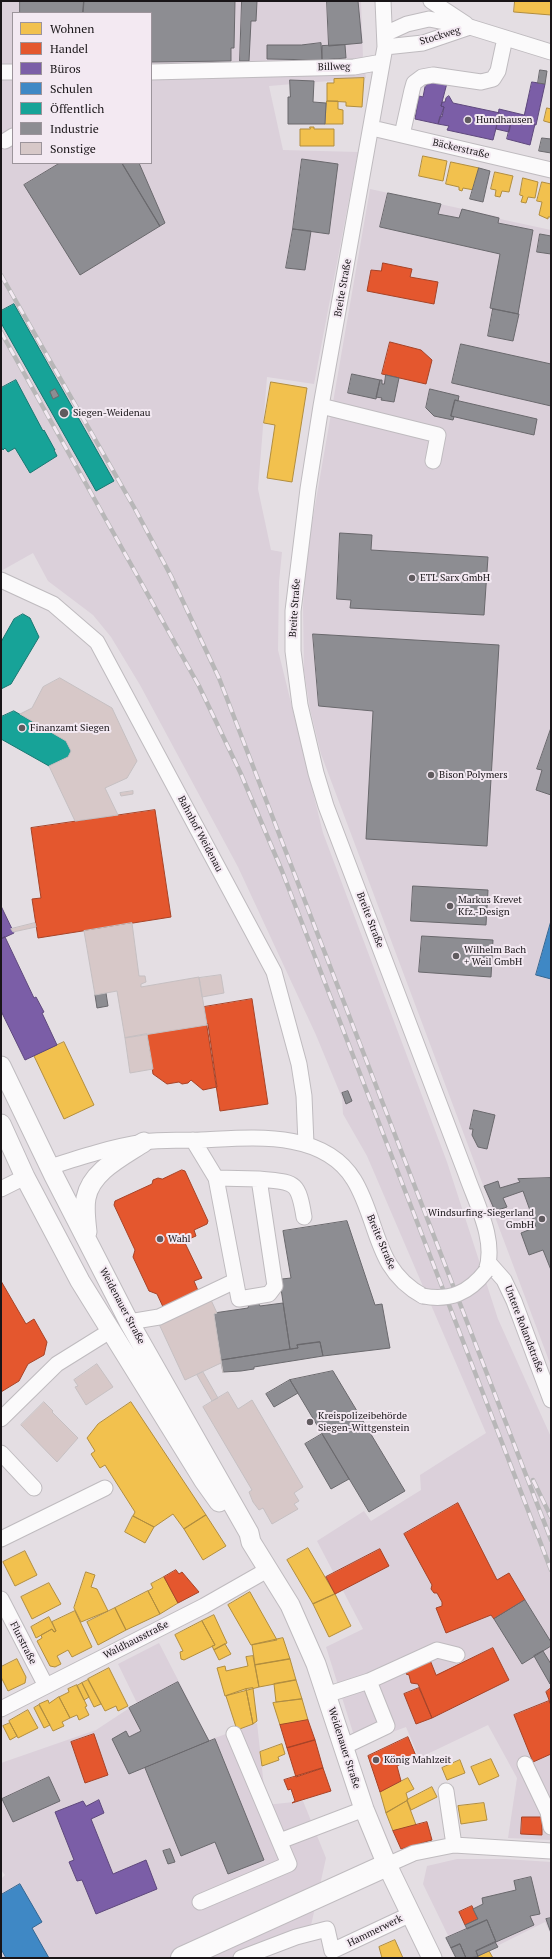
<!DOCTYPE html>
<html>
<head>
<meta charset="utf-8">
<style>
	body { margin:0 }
	#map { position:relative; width:552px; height:1959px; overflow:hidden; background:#e4dee3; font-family:"PT Serif",serif }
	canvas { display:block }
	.frame { position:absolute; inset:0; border:2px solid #191518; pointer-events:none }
	.legend { position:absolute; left:12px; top:12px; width:140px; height:152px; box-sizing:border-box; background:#f3e9f2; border:1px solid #9c949b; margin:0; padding:5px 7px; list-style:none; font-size:12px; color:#191518 }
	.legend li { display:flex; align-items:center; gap:8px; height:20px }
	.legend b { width:20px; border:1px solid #9c949b }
</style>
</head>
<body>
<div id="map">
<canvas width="552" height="1959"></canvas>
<div class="frame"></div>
<ul class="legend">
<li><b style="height:11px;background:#f2c14e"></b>Wohnen</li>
<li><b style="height:11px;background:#e4572e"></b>Handel</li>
<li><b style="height:11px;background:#7b5ea7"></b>Büros</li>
<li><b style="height:11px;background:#3f88c5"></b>Schulen</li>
<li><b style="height:11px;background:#17a398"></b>Öffentlich</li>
<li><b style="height:11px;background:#8d8d92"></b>Industrie</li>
<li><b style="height:11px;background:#d7c8c8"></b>Sonstige</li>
</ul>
</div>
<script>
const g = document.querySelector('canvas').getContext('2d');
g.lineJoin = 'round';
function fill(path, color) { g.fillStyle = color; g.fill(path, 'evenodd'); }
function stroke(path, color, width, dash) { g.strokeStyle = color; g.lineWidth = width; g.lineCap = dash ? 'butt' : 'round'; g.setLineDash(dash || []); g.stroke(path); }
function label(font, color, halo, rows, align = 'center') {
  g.font = font + ' "PT Serif",serif'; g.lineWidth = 4; g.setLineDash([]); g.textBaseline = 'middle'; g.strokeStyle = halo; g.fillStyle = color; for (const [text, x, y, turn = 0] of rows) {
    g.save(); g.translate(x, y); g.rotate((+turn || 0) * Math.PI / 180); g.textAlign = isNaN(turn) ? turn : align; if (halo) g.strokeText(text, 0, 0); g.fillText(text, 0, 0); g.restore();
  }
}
const built = new Path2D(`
	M1 1H361L363 58 366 78 269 86 283 150 358 152 314 384 267 377 258 489 271 550 282 552 279 582 278 650 323 833 447 1162 498 1319 551 1437V1840L508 1838 517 1778 488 1725 419 1758 406 1727 357 1745 326 1647 363 1629 317 1541 364 1511 371 1521 421 1490 420 1475 486 1433 367 1156 343 1114 342 1098 316 1035 238 867 140 685 111 637 93 615 48 581 33 553 1 571ZM13 13H151V163H13Z
	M370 189 500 217V219L551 230V1366L321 754 310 709 304 671 303 606 307 552Z
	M159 1643 209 1740 257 1723 266 1805 303 1801 326 1858 310 1930 241 1958H1V1879L5 1875 1 1870V1763L96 1730 137 1703 118 1664Z
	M457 1859H505L551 1862V1935L545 1922 473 1958H459L423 1884 427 1866Z`);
const homes = new Path2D(`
	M515 1H551V15L514 12Z
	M364 78 362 107 346 106V102L327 101V83H334V79Z
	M327 101H338V109L343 110V124H325Z
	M547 108 551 109V123L544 121Z
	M310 127H314V129H334V146H300V129H310Z
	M423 156 447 161 443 181 419 176Z
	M451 162 479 168 474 190 463 188 462 191 459 190V187L446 184Z
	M495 172 513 176 509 192 502 191 500 197 495 196 496 190 491 189Z
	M523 178 538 182 535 198 528 197 526 203 521 202 523 196 520 195Z
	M542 182 551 184V217H548V219L539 215 542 202 537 201Z
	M271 382 307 388 292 482 267 478 275 425 264 423Z
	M64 1042 94 1105 64 1119 34 1056Z
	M131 1402 206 1515 184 1529 173 1514 154 1527 133 1516 135 1512 105 1465 100 1468 91 1454 95 1451 87 1438 98 1424Z
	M206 1515 226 1546 203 1560 184 1529Z
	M133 1516 154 1527 145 1543 125 1532Z
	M308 1548 335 1594 313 1604 287 1560Z
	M25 1551 37 1575 15 1586 3 1562Z
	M86 1572 95 1575 91 1587 97 1589 108 1611 81 1622 74 1608Z
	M164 1577 178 1603 160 1614 148 1591 153 1588 151 1584Z
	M49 1583 61 1604 32 1619 21 1597Z
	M148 1591 160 1614 126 1630 115 1608Z
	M250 1592 277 1640 251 1645 228 1605Z
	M335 1594 351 1626 329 1637 313 1604Z
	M115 1608 126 1630 98 1645 87 1622Z
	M75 1611 92 1647 72 1657 68 1650 57 1656 61 1664 55 1667 50 1666 37 1641 42 1638 41 1635 52 1629 54 1632 56 1631 52 1622Z
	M214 1615 227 1643 214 1650 212 1646 215 1645 202 1621Z
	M49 1617 56 1631 54 1632 52 1629 36 1638 31 1627Z
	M202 1621 215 1645 184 1660 181 1659 180 1652 183 1651 175 1635Z
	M283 1638 290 1659 255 1665 252 1645Z
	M225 1644 231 1654 219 1660 214 1650Z
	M253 1656 259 1687 225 1696 217 1668 225 1666 226 1671 248 1666 246 1657Z
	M17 1659 26 1677 25 1683 8 1691 1 1677V1667Z
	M290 1659 296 1680 259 1687 255 1665Z
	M109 1668 128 1706 118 1711 116 1706 105 1711 88 1679Z
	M88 1680 101 1704 94 1707 82 1683Z
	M296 1680 302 1699 276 1702 274 1684Z
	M82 1683 89 1697 84 1700 77 1686Z
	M77 1685 87 1706 85 1707 89 1715 79 1720 77 1715 70 1718 59 1697 69 1692 68 1689Z
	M253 1688 257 1721 253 1724 246 1689Z
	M246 1689 253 1724 237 1730 226 1696Z
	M59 1697 70 1718 62 1722 64 1726 53 1731 39 1704 48 1700 49 1703Z
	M302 1699 308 1720 280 1725 273 1703Z
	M39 1705 50 1725 44 1728 34 1708Z
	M28 1710 38 1728 18 1738 9 1721Z
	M10 1723 17 1736 10 1740 3 1726Z
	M282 1744 285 1754 278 1757 279 1760 262 1766 260 1752Z
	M491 1759 499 1776 479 1785 471 1767Z
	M460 1760 465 1773 447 1780 442 1768Z
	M408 1778 414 1789 406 1793 408 1800 386 1813 380 1792Z
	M432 1787 437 1797 411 1810 407 1800Z
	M407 1801 416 1825 393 1831 386 1813Z
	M484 1803 487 1820 461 1824 458 1806Z
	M395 1940 403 1958H382L379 1947Z
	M489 1951 493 1958H475L478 1956Z`);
const shops = new Path2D(`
	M383 263 412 269 410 277 438 282 434 304 367 291 371 270 381 271Z
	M390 342 421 350 432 360 426 384 382 374Z
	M155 810 171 917 38 938 32 899 41 898 31 828Z
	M252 999 268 1104 220 1111 204 1007Z
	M208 1024 217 1087 203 1090 191 1080 188 1083 182 1084 179 1082 167 1084 153 1074 147 1034Z
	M182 1170 185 1171 208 1221 207 1224 194 1230 196 1236 184 1241 202 1278 194 1281 199 1293 164 1309 157 1294 149 1291 133 1257 135 1250 114 1205 115 1201 152 1184 153 1180 158 1178 162 1179Z
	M1 1281 26 1324 34 1319 47 1342 44 1355 28 1364 19 1381 1 1392Z
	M458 1503 497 1580 509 1573 525 1600 494 1619 491 1615 446 1633 436 1608 442 1606V1602L437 1593H434L431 1589 432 1585 404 1534Z
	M380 1549 389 1566 335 1594 326 1577Z
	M176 1570 179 1574 182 1572 199 1592 178 1603 164 1577Z
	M493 1648 509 1680 432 1718 418 1684 411 1683 409 1675 406 1674 409 1669 430 1660 436 1675Z
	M419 1688 432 1718 416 1724 404 1694Z
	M551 1688V1705L546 1692Z
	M549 1701 551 1705V1754L533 1762 514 1715Z
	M308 1720 315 1740 287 1748 280 1725Z
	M94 1734 108 1775 85 1783 71 1742Z
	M408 1737 416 1756 397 1766 401 1781 380 1792 368 1756Z
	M315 1740 323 1768 296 1777 287 1748Z
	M323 1768 331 1791 292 1803 295 1801 291 1789 288 1790 284 1780Z
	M522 1817H542V1835L521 1834Z
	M427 1822 432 1840 401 1849 393 1831Z
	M472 1906 478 1919 465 1925 459 1912Z`);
const offices = new Path2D(`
	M430 82 447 83 441 106 444 107 442 117 440 116 438 124 415 119 419 96 423 97 425 87Z
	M532 82 545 84 536 125 512 119 509 132 496 129 499 109 524 115Z
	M449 96 453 103 500 113 493 140 447 130 449 126 438 124 444 107 441 106 442 102H445L446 98Z
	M512 119 535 124 530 145 507 139Z
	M1 906 14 933 1 939Z
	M5 937 34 998 36 997 44 1012 42 1013 57 1045 25 1060 1 1011V939Z
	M99 1800 104 1813 91 1819 113 1874 146 1860 157 1889 96 1914 82 1880 77 1881 69 1862 74 1860 55 1812 83 1801 86 1806Z`);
const schools = new Path2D(`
	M551 921V979L536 975Z
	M20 1884 42 1922 32 1928 49 1958H6L1 1949V1895Z`);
const public = new Path2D(`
	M14 304 114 481 96 491 1 323V311Z
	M16 380 43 431 44 430 55 450H54L57 456 30 473 15 448 8 452 5 448 3 450 1 447V388Z
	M23 614 30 618 39 637 11 684 1 689V642L14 619Z
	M14 711 66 741 71 751 68 757 49 766 1 739V717Z`);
const industry = new Path2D(`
	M20 1H84L83 13H20Z
	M84 1H235L234 48H231V61L151 62V13H83Z
	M242 1H257L256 21H251L249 61H240Z
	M327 1H358L362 43 329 46Z
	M321 43 322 60 267 59V45H301Z
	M345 45 346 58 322 60V46Z
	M540 70 547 71 545 84 538 83Z
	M290 80 314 81 313 102 326 103 325 124H288V97H290Z
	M542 138 551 139V153L539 151Z
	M302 159 338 164 329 234 293 229Z
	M60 163H122L160 226 80 275 24 185Z
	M122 163H139L165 223 160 226Z
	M479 168 490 171 483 202 470 199Z
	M388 193 441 204 438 214 459 218 462 209 499 218 498 223 533 230 518 314 490 308 500 254 380 227Z
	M293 229 311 231 305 270 286 268Z
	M540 234 551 236V254L537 252Z
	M493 309 519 314 513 341 488 336Z
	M461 344 551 364V406L452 383Z
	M352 374 380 380 376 399 348 393Z
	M386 375 399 378 394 402 381 400 382 398 376 397 380 380H382V384H384Z
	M55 389 59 396 53 399 50 392Z
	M430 389 459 396 458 401 455 400 451 416 454 417 453 420 434 416 426 408Z
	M455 400 537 419 534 435 451 416Z
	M340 533 372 535 371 550 488 557 484 615 350 608 351 600 337 599Z
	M313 634 499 645 487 846 366 839 373 711 319 706Z
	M551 728V795L536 790 542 770 537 769Z
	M413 886 488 890 486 925 411 921Z
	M422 936 493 940 491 977 419 972Z
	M106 993 108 1006 97 1008 95 995Z
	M348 1091 352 1101 346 1104 342 1093Z
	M474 1110 495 1115 487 1149 478 1147 472 1135 473 1129H470Z
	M551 1178V1270L543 1250 529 1255 521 1233 536 1227 523 1191 503 1198 507 1207 495 1211 484 1186 498 1181 500 1188 520 1182 518 1179Z
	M347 1221 375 1305 382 1304 390 1348 323 1356 320 1342 297 1345 298 1348 290 1349 280 1282 282 1279 291 1278 283 1231Z
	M258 1302 260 1306 283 1303 290 1349 221 1360 214 1313 248 1308 249 1304Z
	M320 1342 323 1356 254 1367V1369L241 1371 223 1372 221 1360 298 1348 297 1345Z
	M333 1371 405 1491 369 1512 290 1380Z
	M290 1380 298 1393 274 1407 266 1394Z
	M322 1434 349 1479 331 1489 305 1444Z
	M525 1600 551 1642V1646L522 1664 494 1619Z
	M543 1651 551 1664 550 1684 534 1656Z
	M178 1682 209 1741 129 1774 112 1739 126 1731 129 1737 141 1731 129 1708Z
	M215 1739 264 1860 228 1874 215 1842 181 1856 145 1768Z
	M49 1777 60 1801 13 1822 2 1799Z
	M170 1849 175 1862 168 1864 163 1851Z
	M531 1877 540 1914 530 1916 534 1925 496 1942 487 1920 467 1929 465 1925 478 1919 473 1909 483 1904 482 1898 516 1890 514 1881Z
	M551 1918V1933L546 1919Z
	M487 1920 496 1942 476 1951 478 1957 466 1958 460 1944 451 1948 446 1938Z
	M495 1942 498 1947 478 1956 476 1951Z
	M460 1944 466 1958H456L451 1948Z`);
const building = new Path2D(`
	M60 678 112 708 137 761 127 778 105 788 118 815 75 821 49 766 68 757 71 751 66 741 20 714 32 708 43 687Z
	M133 791V794L121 796 120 793Z
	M35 923 36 927 13 932 11 929Z
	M132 923 139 976H145L146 982 141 984V987L199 977 207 1025 125 1038 117 991 95 995 84 931Z
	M221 975 224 993 202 997 199 978Z
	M147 1034 153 1069 130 1073 125 1038Z
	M211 1300 217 1313 214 1314 223 1373 221 1363 185 1380 159 1324Z
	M97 1364 113 1387 86 1405 75 1387 78 1386 74 1380Z
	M203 1372 218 1398 212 1401 197 1375Z
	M228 1392 238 1409 252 1400 303 1487 294 1493 299 1501 294 1504 298 1509 272 1524 263 1508 259 1510 253 1502 249 1492 252 1490 203 1407Z
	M44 1402 53 1411 52 1412 78 1438 57 1462 21 1425Z`);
const minor = new Path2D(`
	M383 1 385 47 321 406 308 489 293 611V651L300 705 316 773 326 806 466 1174C476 1203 497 1241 486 1271
	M431 1 466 24
	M385 34 407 24 429 19 470 27 551 52
	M385 47 423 43 470 27
	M1 72H13
	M151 72 354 67 382 62
	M372 128 551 170
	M402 135 412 90 414 83 422 77 433 75 481 82 493 79 498 71 505 38
	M5 141 13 136
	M321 406 438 435 433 461
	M1 580 53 604 97 642 274 972 299 1064 304 1096 306 1144
	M193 1140 216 1178 239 1299 269 1294 275 1286 259 1179 216 1178
	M50 1167C81 1157 112 1147 144 1142 162 1139 182 1141 201 1140 251 1138 323 1129 354 1180 379 1221 374 1270 423 1296
	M259 1179C294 1183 298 1179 304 1217
	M1 1189 25 1177
	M489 1263 504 1280 514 1301 551 1400
	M129 1322 159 1317 235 1281
	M1 1419 57 1364 110 1331
	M1 1453 34 1488
	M1 1539 105 1488
	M1 1599 46 1686
	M326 1695 369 1681 437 1650 457 1655
	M1 1709 204 1606 269 1569
	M343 1747 387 1726 369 1681
	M525 1764 548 1812 551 1827
	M446 1791 454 1845
	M280 1841 364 1809
	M387 1865 414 1853 454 1845 551 1851
	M200 1902 289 1864 234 1734
	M241 1958 296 1937 327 1929 332 1951 411 1914`);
const major = new Path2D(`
	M1 1066 54 1176 129 1322 249 1533 251 1542 290 1605 316 1664 364 1809 387 1865 432 1958
	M1 1124 25 1177 80 1281 204 1481 219 1502
	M87 1232C86 1222 84 1209 86 1198 91 1171 123 1156 144 1142`);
const highway = new Path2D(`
	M182 1958 387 1865`);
const rail = new Path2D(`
	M1 275 135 509 171 576 219 678 551 1540
	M1 332 199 686 241 774 282 871 551 1570
	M533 1480 551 1517`);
const minorBridge = new Path2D(`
	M423 1296C450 1301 469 1293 486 1271`);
const markers = [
	[468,120,4,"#605b5f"],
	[64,413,5,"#605b5f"],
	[412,578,4,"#605b5f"],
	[22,728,4,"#605b5f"],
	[431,775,4,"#605b5f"],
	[450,906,4,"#605b5f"],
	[456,956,4,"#605b5f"],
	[542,1219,4,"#605b5f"],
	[160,1239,4,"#605b5f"],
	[310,1422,4,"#605b5f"],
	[376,1760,4,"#605b5f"]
];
const streetNames = [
	["Stockweg",440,36,-17],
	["Billweg",334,67,-1],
	["Bäckerstraße",461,149,13],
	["Breite Straße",343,288,-80],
	["Breite Straße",295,608,-86],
	["Bahnhof Weidenau",200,834,62],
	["Breite Straße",370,920,69],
	["Breite Straße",381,1242,67],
	["Weidenauer Straße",122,1306,62],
	["Untere Rolandstraße",524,1329,69],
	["Waldhausstraße",136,1640,-27],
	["Flurstraße",23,1643,63],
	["Weidenauer Straße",344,1748,72],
	["Hammerwerk",375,1931,-26]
];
const poiNames = [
	["Hundhausen",476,120],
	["Siegen-Weidenau",73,413],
	["ETL Sarx GmbH",420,578],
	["Finanzamt Siegen",30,728],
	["Bison Polymers",439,775],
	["Markus Krevet",458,900],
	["Kfz.-Design",458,912],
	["Wilhelm Bach",464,950],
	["+ Weil GmbH",464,962],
	["Windsurfing-Siegerland",534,1213,"right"],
	["GmbH",534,1225,"right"],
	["Wahl",168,1239],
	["Kreispolizeibehörde",318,1416],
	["Siegen-Wittgenstein",318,1428],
	["König Mahlzeit",384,1760]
];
fill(built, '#dbd0da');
fill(homes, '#f2c14e');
stroke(homes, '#b18d3e', 1);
fill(shops, '#e4572e');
stroke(shops, '#a74327', 1);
fill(offices, '#7b5ea7');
stroke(offices, '#5e487c', 1);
fill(schools, '#3f88c5');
stroke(schools, '#346691', 1);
fill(public, '#17a398');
stroke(public, '#187872', 1);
fill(industry, '#8d8d92');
stroke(industry, '#6a696d', 1);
fill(building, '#d7c8c8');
stroke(building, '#c5bfc1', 1);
stroke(minor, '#bfbbbf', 17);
stroke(major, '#bfbbbf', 21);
stroke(highway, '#bfbbbf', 24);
stroke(minor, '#fbfafb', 15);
stroke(major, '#fbfafb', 19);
stroke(highway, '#fbfafb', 22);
stroke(rail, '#b8b7b8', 4.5);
stroke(rail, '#f3e9f2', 3, [9]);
stroke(minorBridge, '#bfbbbf', 17, []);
stroke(minorBridge, '#fbfafb', 15);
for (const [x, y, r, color] of markers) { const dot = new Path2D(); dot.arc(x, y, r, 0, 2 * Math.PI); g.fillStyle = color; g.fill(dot); stroke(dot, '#f3e9f2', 1.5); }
label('10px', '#191518', '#f3e9f2', streetNames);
label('10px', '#191518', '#f3e9f2', poiNames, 'left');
</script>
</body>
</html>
